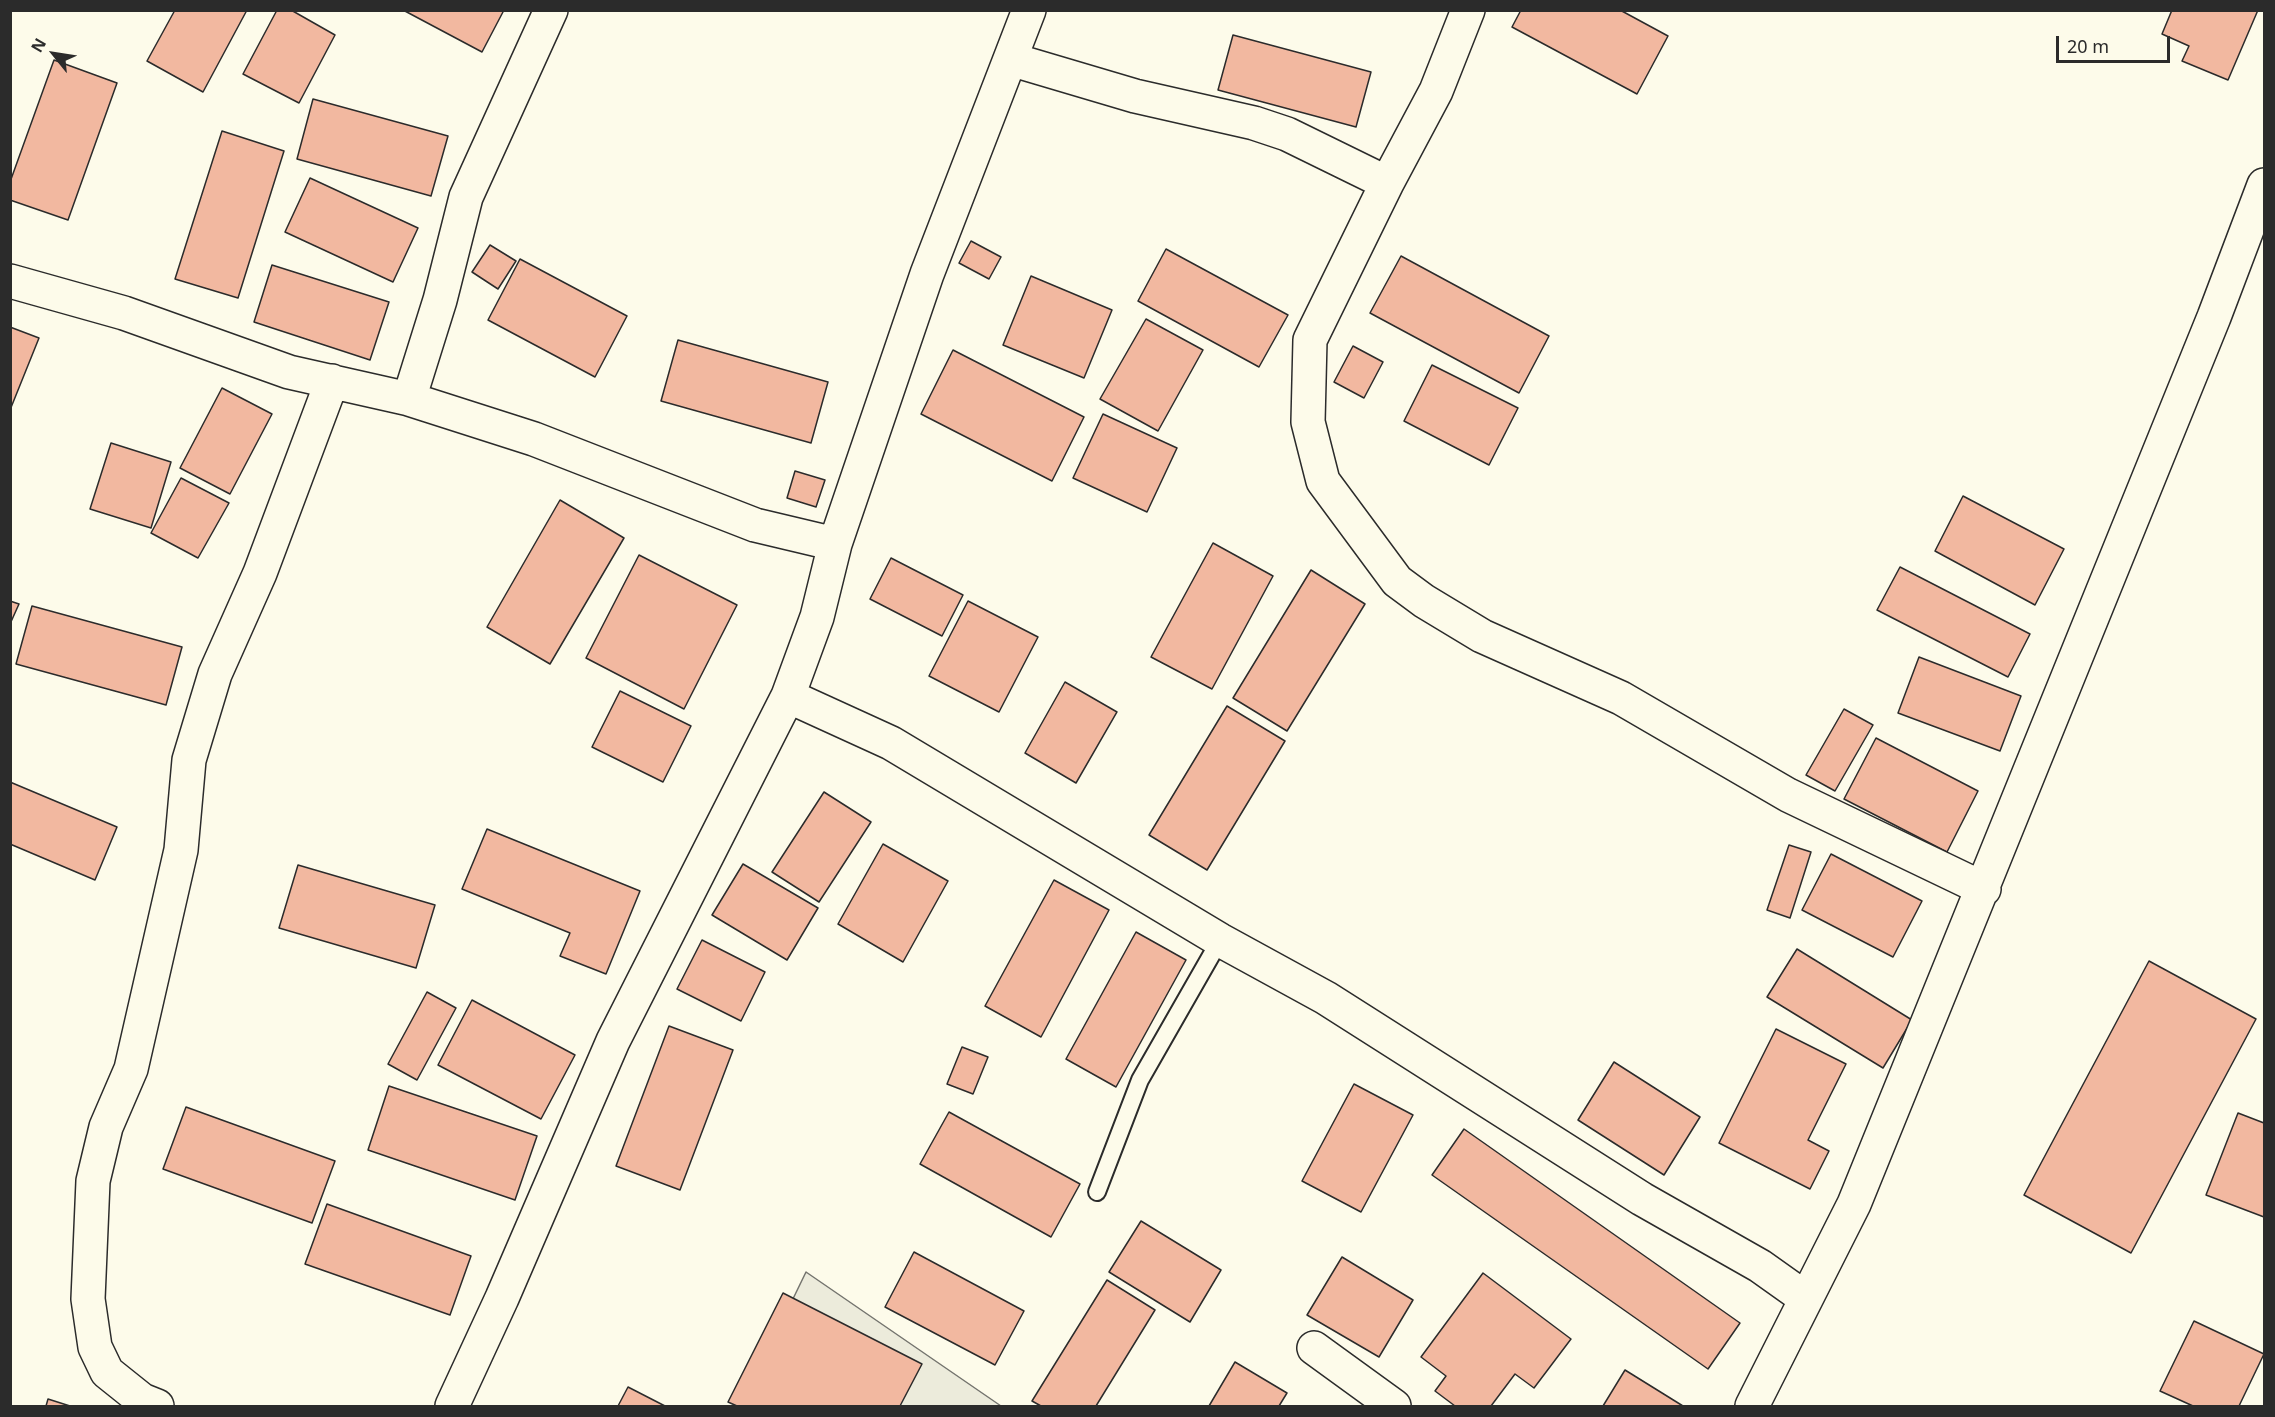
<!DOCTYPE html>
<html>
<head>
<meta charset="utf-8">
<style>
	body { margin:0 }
	#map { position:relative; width:2275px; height:1417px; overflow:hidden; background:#fdfbea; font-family:"Noto Sans",sans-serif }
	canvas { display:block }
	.frame { position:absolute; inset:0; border:12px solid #2b2b2b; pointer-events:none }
	.north { position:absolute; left:24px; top:24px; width:60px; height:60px; -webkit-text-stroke:4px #fdfbea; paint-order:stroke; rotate:300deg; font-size:16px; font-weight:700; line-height:24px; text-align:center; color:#2b2b2b }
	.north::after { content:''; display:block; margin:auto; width:21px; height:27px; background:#2b2b2b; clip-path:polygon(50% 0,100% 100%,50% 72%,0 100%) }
	.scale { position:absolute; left:2056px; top:36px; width:114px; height:27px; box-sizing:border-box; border:3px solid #2b2b2b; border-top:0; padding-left:8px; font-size:18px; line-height:21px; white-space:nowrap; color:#2b2b2b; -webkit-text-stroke:4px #fdfbea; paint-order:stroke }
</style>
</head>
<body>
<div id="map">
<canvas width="2275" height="1417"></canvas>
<div class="frame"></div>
<div class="north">N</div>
<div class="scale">20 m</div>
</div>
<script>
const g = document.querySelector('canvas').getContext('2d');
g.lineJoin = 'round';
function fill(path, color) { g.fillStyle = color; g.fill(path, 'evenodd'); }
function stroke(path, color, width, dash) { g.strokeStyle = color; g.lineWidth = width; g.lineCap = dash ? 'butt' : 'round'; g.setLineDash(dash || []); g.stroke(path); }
const green = new Path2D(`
	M806 1272 1001 1406H741Z`);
const building = new Path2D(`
	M175 10H247L203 92 147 61Z
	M277 10H291L335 35 299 103 243 74Z
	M403 10H504L482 52Z
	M1521 10H1620L1668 36 1637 94 1512 27Z
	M2172 10H2258L2228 80 2182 61 2189 46 2162 34Z
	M1233 35 1371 72 1356 127 1218 90Z
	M54 60 117 83 68 220 10 200V182Z
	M313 99 448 136 431 196 297 159Z
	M222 131 284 151 238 298 175 279Z
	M310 178 418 228 393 282 285 232Z
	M971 241 1001 257 989 279 959 263Z
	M490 245 516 261 498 289 472 272Z
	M1166 249 1288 315 1259 367 1138 301Z
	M1401 256 1549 336 1519 393 1370 313Z
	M520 259 627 316 595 377 488 320Z
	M272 265 389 302 370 360 254 322Z
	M1031 276 1112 310 1084 378 1003 345Z
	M1146 319 1203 350 1158 431 1100 399Z
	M10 327 39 338 10 410Z
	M678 340 828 382 811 443 661 401Z
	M1353 346 1383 362 1364 398 1334 382Z
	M953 350 1084 417 1052 481 921 414Z
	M1432 365 1518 408 1489 465 1404 421Z
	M222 388 272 414 230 494 180 468Z
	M1103 414 1177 448 1147 512 1073 478Z
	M111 443 171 462 151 528 90 509Z
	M795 471 825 480 816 507 787 498Z
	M181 478 229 503 198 558 151 533Z
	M1963 496 2064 549 2035 605 1935 551Z
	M560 500 624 538 550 664 487 627Z
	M1213 543 1273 576 1212 689 1151 657Z
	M639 555 737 605 684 709 586 658Z
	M891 558 963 595 942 636 870 599Z
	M1900 567 2030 634 2008 677 1877 610Z
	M1311 570 1365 604 1287 731 1233 698Z
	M10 601 19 604 10 624Z
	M968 601 1038 637 999 712 929 676Z
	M32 606 182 647 166 705 16 664Z
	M1919 657 2021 696 2000 751 1898 713Z
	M1065 682 1117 712 1076 783 1025 753Z
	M620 691 691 726 663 782 592 747Z
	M1227 706 1285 741 1207 870 1149 835Z
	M1844 709 1873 725 1835 791 1806 775Z
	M1876 738 1978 791 1947 852 1844 799Z
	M10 782 117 827 95 880 10 844Z
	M824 792 871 822 819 902 772 872Z
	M487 829 640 891 606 974 560 956 570 933 462 889Z
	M883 844 948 881 903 962 838 924Z
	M1789 845 1811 852 1790 918 1767 910Z
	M1831 854 1922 901 1893 957 1802 910Z
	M743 864 818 908 787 960 712 915Z
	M298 865 435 905 416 968 279 928Z
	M1054 880 1109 910 1041 1037 985 1006Z
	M1136 932 1186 960 1116 1087 1066 1059Z
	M702 940 765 972 741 1021 677 989Z
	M1797 949 1912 1020 1883 1068 1767 997Z
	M2149 961 2256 1019 2131 1253 2024 1195Z
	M427 992 456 1008 417 1080 388 1064Z
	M472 1000 575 1055 541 1119 438 1065Z
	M669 1026 733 1050 680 1190 616 1166Z
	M1776 1029 1846 1064 1808 1140 1829 1151 1810 1189 1719 1143Z
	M962 1047 988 1057 973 1094 947 1084Z
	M1614 1062 1700 1117 1664 1175 1578 1120Z
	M1354 1084 1413 1115 1361 1212 1302 1181Z
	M389 1086 537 1136 515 1200 368 1150Z
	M186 1107 335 1161 312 1223 163 1169Z
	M949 1112 1080 1184 1051 1237 920 1164Z
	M2238 1113 2264 1123V1217L2206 1195Z
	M1464 1129 1740 1323 1708 1369 1432 1175Z
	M327 1204 471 1256 450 1315 305 1264Z
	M1141 1221 1221 1270 1190 1322 1109 1272Z
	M914 1252 1024 1311 995 1365 885 1307Z
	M1342 1257 1413 1300 1379 1357 1307 1315Z
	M1483 1273 1571 1339 1534 1388 1515 1374 1491 1406H1455L1435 1391 1446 1376 1421 1357Z
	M1107 1280 1155 1310 1096 1406H1041L1032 1401Z
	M783 1293 922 1364 900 1406H737L728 1402Z
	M2194 1321 2264 1354 2239 1406H2193L2160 1391Z
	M1235 1362 1287 1393 1279 1406H1209Z
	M1625 1370 1683 1406H1603Z
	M628 1387 665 1406H618Z
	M48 1399 70 1406H46Z`);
const service = new Path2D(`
	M1097 1192 1140 1080 1220 940`);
const minor = new Path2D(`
	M1029 10 927 274 835 544 817 617 788 696 891 743 1220 940 1326 998 1642 1199 1760 1266 1805 1298
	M1010 59 1135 96 1254 123 1287 134 1387 183 1310 340 1308 422 1323 481 1397 581 1424 601 1482 636 1621 698 1788 795 1984 889
	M1387 183 1436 91 1468 10
	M10 281 124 313 289 372 409 399 534 439 755 525 835 544
	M409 399 440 300 466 197 551 10
	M1314 1348 1394 1406
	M157 1406 142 1400 107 1372 95 1347 88 1299 93 1181 106 1127 131 1069 181 850 189 760 215 674 260 573 332 381
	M452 1406 502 1298 613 1041 788 696
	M1752 1406 1854 1204 2214 317 2264 185`);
fill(green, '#ecebdb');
stroke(green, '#74746e', 1.5);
fill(building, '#f2b8a0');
stroke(building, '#2b2b2b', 1.5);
stroke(service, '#2b2b2b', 20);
stroke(minor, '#2b2b2b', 36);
stroke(service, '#fdfbea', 16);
stroke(minor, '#fdfbea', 33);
</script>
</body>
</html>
